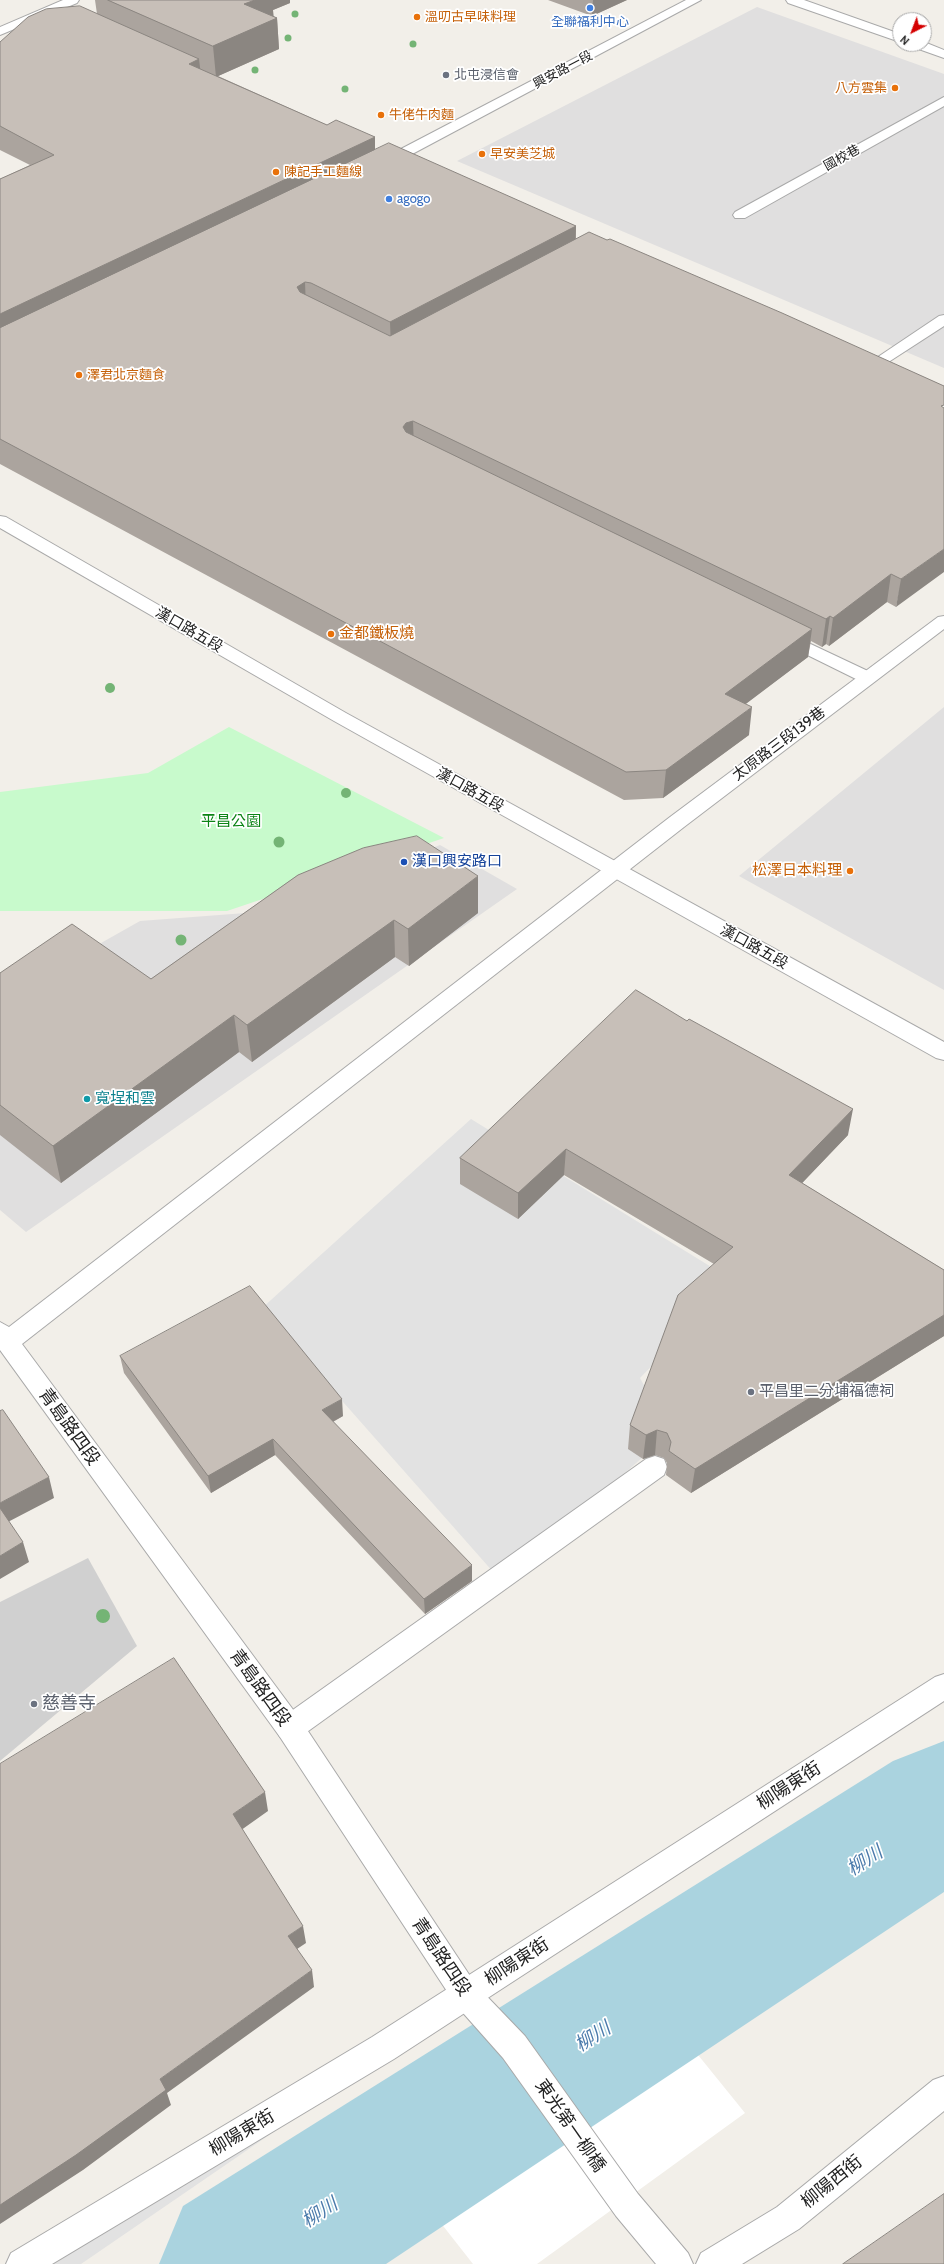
<!DOCTYPE html>
<html>
<head>
<meta charset="utf-8">
<style>
	body { margin:0 }
	#map { position:relative; width:944px; height:2264px; overflow:hidden; background:#f2efe9; font-family:Cabin,sans-serif }
	canvas { display:block }
	.north { position:absolute; left:892px; top:12px; width:40px; height:40px; box-sizing:border-box; background:#fff; border:1px solid #a7a7a7; border-radius:50%; rotate:222deg; font-size:11px; font-weight:700; line-height:16px; text-align:center; color:#222 }
	.north::after { content:''; display:block; margin:auto; width:14px; height:18px; background:#d40000; clip-path:polygon(50% 0,100% 100%,50% 72%,0 100%) }
</style>
</head>
<body>
<div id="map">
<canvas width="944" height="2264"></canvas>
<div class="north">N</div>
</div>
<script>
const g = document.querySelector('canvas').getContext('2d');
g.lineJoin = 'round';
function fill(path, color) { g.fillStyle = color; g.fill(path, 'evenodd'); }
function stroke(path, color, width, dash) { g.strokeStyle = color; g.lineWidth = width; g.lineCap = dash ? 'butt' : 'round'; g.setLineDash(dash || []); g.stroke(path); }
function label(font, color, halo, rows, align = 'center') {
  g.font = font + ' Cabin,"Noto Sans TC",sans-serif'; g.lineWidth = 3.5; g.setLineDash([]); g.textBaseline = 'middle'; g.strokeStyle = halo; g.fillStyle = color; for (const [text, x, y, turn = 0] of rows) {
    g.save(); g.translate(x, y); g.rotate((+turn || 0) * Math.PI / 180); g.textAlign = isNaN(turn) ? turn : align; if (halo) g.strokeText(text, 0, 0); g.fillText(text, 0, 0); g.restore();
  }
}
const residential = new Path2D(`
	M757 7 944 74V368L457 161Z
	M944 707V990L739 876Z
	M440 845 517 889 26 1232 0 1210V1000L140 921 272 911Z`);
const religious = new Path2D(`
	M88 1558 137 1646 0 1761V1602Z`);
const park = new Path2D(`
	M229 727 444 838 227 911H0V792L148 773Z`);
const parking = new Path2D(`
	M471 1119 734 1281 640 1378 670 1433 502 1582 261 1309Z
	M294 2118 81 2264H23Z`);
const pier = new Path2D(`
	M618 1956 745 2113 537 2264H473L371 2134Z`);
const river = new Path2D(`
	M944 1741V1892L386 2264H159L183 2206 893 1761Z`);
const service = new Path2D(`
	M944 315V326L870 374H860L857 371 939 316Z
	M783 631 872 673 875 677 872 681 866 683 860 681 777 640 774 636 777 632Z
	M655 1456 664 1459 667 1467 664 1475 300 1737 290 1741 280 1737 276 1728 280 1719 646 1459Z
	M944 1674V1701L394 2059 52 2264H6L11 2253 372 2037 935 1677Z
	M944 2076V2111L799 2229 742 2264H696L701 2253 777 2207 933 2080Z`);
const minor = new Path2D(`
	M63 0H79L77 3 0 35V27Z
	M686 0H701L386 168 381 169 374 165 376 162Z
	M944 97V106L745 218H735L733 215 735 212Z
	M944 616V629L684 827 22 1344 300 1719 476 1985 525 2036 638 2194 688 2253 693 2264H656L616 2216 503 2058 456 2005 280 1737 0 1350V1322L9 1327 670 817 938 617Z`);
const tertiary = new Path2D(`
	M786 0H804L900 34V42L788 3Z
	M924 42 944 50V58L913 47 911 44H924Z
	M0 516 6 517 346 713 944 1042V1060L936 1058 334 721 0 528Z`);
const trees = [
	[295,14,3.5],
	[288,38,3.5],
	[413,44,3.5],
	[255,70,3.5],
	[345,89,3.5],
	[110,688,5],
	[346,793,5],
	[279,842,5.5],
	[181,940,5.5],
	[103,1616,7]
];
const wall = new Path2D(`
	M95 0H290V3L273 10V16L277 18 279 49 218 76 327 125 375 137V150L576 226V239L607 240 944 386 896 607 887 602 829 646 826 644 822 647 811 641 808 657 745 704 749 735 663 798 624 800 0 464V179L30 165 0 150V42L97 14Z
	M548 0H627L592 16Z
	M298 875 478 913 409 966 395 957 252 1062 239 1052 61 1183 0 1135V973L151 979Z
	M636 990 848 1135 802 1183 944 1270V1336L691 1493 666 1475 667 1463 664 1458 655 1455 643 1459 628 1449 630 1425 714 1264 564 1175 518 1219 460 1184V1158Z
	M120 1356 343 1416 333 1422 472 1581 425 1614 275 1455 211 1493 124 1373Z`);
const shadedWall = new Path2D(`
	M255 0H290V3L273 10 274 19 277 18 279 49 216 77 213 46 244 4Z
	M593 0H627L592 16Z
	M199 59 202 84 189 64Z
	M375 137V162L0 343V314Z
	M576 226 575 252 391 348 390 322Z
	M305 282 306 309 297 287Z
	M413 421 414 449 403 427 406 423Z
	M944 549V572L896 607 901 579Z
	M891 574 887 602 829 646 833 618Z
	M830 616 826 644 822 647 826 619Z
	M812 629 808 657 722 722 725 694Z
	M752 707 749 735 663 798 666 770Z
	M478 876V913L409 966 408 929Z
	M394 920 395 957 252 1062 247 1025Z
	M234 1015 239 1052 61 1183 53 1146Z
	M853 1109 848 1135 785 1201 789 1175Z
	M566 1149 564 1175 518 1219V1193Z
	M944 1315V1336L691 1493 695 1469Z
	M342 1399 343 1416 323 1427 322 1410Z
	M657 1430 655 1455 643 1459 646 1435Z
	M273 1439 275 1455 211 1493 208 1476Z
	M49 1477 54 1498 4 1524 0 1512V1503Z
	M23 1542 29 1562 0 1579V1556Z
	M472 1565V1581L425 1614 424 1599Z
	M265 1792 268 1811 237 1833 233 1814Z
	M303 1926 306 1943 291 1953 288 1936Z
	M312 1970 314 1987 167 2093 171 2105 83 2170 0 2224V2205L160 2079Z`);
const building = new Path2D(`
	M108 0H255L244 4 277 18 213 46Z
	M80 6 199 59 189 64 327 125 336 120 375 137 0 314V179L54 155 0 126V42L28 17 46 9Z
	M389 143 576 226 390 322 311 283 305 282 297 287 300 292 390 336 589 232 607 240 610 239 782 313 944 386V405L941 406 944 408V549L901 579 891 574 833 618 830 616 826 619 413 421 406 423 403 427 406 432 812 629 725 694 752 707 666 770 626 772 0 439V328Z
	M417 836 478 876 408 929 394 920 247 1025 234 1015 53 1146 0 1105V973L72 924 151 979 298 875 363 848Z
	M636 990 687 1021 689 1019 853 1109 789 1175 944 1270V1315L695 1469 669 1451 671 1442 667 1433 657 1430 646 1435 630 1425 678 1295 733 1247 566 1149 518 1193 460 1158Z
	M250 1286 342 1399 322 1410 472 1565 424 1599 273 1439 208 1476 120 1356Z
	M3 1410 49 1477 0 1503V1411Z
	M0 1508 23 1542 0 1556Z
	M174 1658 265 1792 233 1814 303 1926 288 1936 312 1970 160 2079 166 2090 76 2155 0 2205V1764Z
	M944 2194V2264H843Z`);
const markers = [
	[590,8,4,"#3f7fe0"],
	[417,17,4,"#e8710a"],
	[446,75,4,"#6b7280"],
	[895,88,4,"#e8710a"],
	[381,115,4,"#e8710a"],
	[482,154,4,"#e8710a"],
	[276,172,4,"#e8710a"],
	[389,199,4,"#3f7fe0"],
	[79,375,4,"#e8710a"],
	[331,634,4,"#e8710a"],
	[404,862,4,"#1a4fb4"],
	[850,871,4,"#e8710a"],
	[87,1099,4,"#0f9aa8"],
	[751,1392,4,"#6b7280"],
	[34,1704,4,"#6b7280"]
];
const farFoodnames = [
	["溫叨古早味料理",425,17],
	["八方雲集",887,88,"right"],
	["牛佬牛肉麵",389,115],
	["早安美芝城",490,154],
	["陳記手工麵線",284,172],
	["澤君北京麵食",87,375]
];
const farShopnames = [
	["全聯福利中心",590,22],
	["agogo",397,199,"left"]
];
const farStreetnames = [
	["興安路一段",563,70,-28],
	["國校巷",842,158,-29]
];
const farWorshipnames = [
	["北屯浸信會",454,75]
];
const streetNames = [
	["漢口路五段",189,630,30],
	["太原路三段139巷",779,744,-37],
	["漢口路五段",470,790,29],
	["漢口路五段",754,947,29]
];
const foodNames = [
	["金都鐵板燒",339,634],
	["松澤日本料理",842,871,"right"]
];
const parkNames = [
	["平昌公園",231,822]
];
const transitNames = [
	["漢口興安路口",412,862]
];
const cultureNames = [
	["寬埕和雲",95,1099]
];
const worshipNames = [
	["平昌里二分埔福德祠",759,1392]
];
const nearStreetnames = [
	["青島路四段",69,1427,54],
	["青島路四段",260,1688,54],
	["柳陽東街",789,1786,-33],
	["青島路四段",441,1957,56],
	["柳陽東街",517,1962,-33],
	["東光第一柳橋",570,2126,55],
	["柳陽東街",242,2133,-31],
	["柳陽西街",832,2182,-39]
];
const nearWorshipnames = [
	["慈善寺",42,1704]
];
const nearWaternames = [
	["柳川",865,1861,-33],
	["柳川",593,2037,-33],
	["柳川",320,2213,-33]
];
fill(residential, '#e0dfdf');
fill(religious, '#d0d0d0');
fill(park, '#c8facc');
fill(parking, '#e2e2e2');
fill(pier, '#fff');
fill(river, '#aad3df');
stroke(service, '#a9a9a9', 2);
stroke(minor, '#a9a9a9', 2);
stroke(tertiary, '#a9a9a9', 2);
fill(service, '#fff');
fill(minor, '#fff');
fill(tertiary, '#fff');
g.fillStyle = '#74b475';
for (const [x, y, r] of trees) { g.beginPath(); g.arc(x, y, r, 0, 2 * Math.PI); g.fill(); }
fill(wall, '#aba49e');
fill(shadedWall, '#8b8681');
fill(building, '#c7bfb8');
stroke(building, '#8b8681', 1);
for (const [x, y, r, color] of markers) { const dot = new Path2D(); dot.arc(x, y, r, 0, 2 * Math.PI); g.fillStyle = color; g.fill(dot); stroke(dot, '#fff', 1.5); }
label('13px', '#c56008', '#fff', farFoodnames, 'left');
label('13px', '#366cbe', '#fff', farShopnames);
label('13px', '#222', '#fff', farStreetnames);
label('13px', '#5b616d', '#fff', farWorshipnames, 'left');
label('15px', '#222', '#fff', streetNames);
label('15px', '#c56008', '#fff', foodNames, 'left');
label('15px', '#0c8416', '#fff', parkNames);
label('15px', '#164399', '#fff', transitNames, 'left');
label('15px', '#0d838f', '#fff', cultureNames, 'left');
label('15px', '#5b616d', '#fff', worshipNames, 'left');
label('18px', '#222', '#fff', nearStreetnames);
label('18px', '#5b616d', '#fff', nearWorshipnames, 'left');
label('italic 19px', '#4a7aab', '#fff', nearWaternames);
</script>
</body>
</html>
